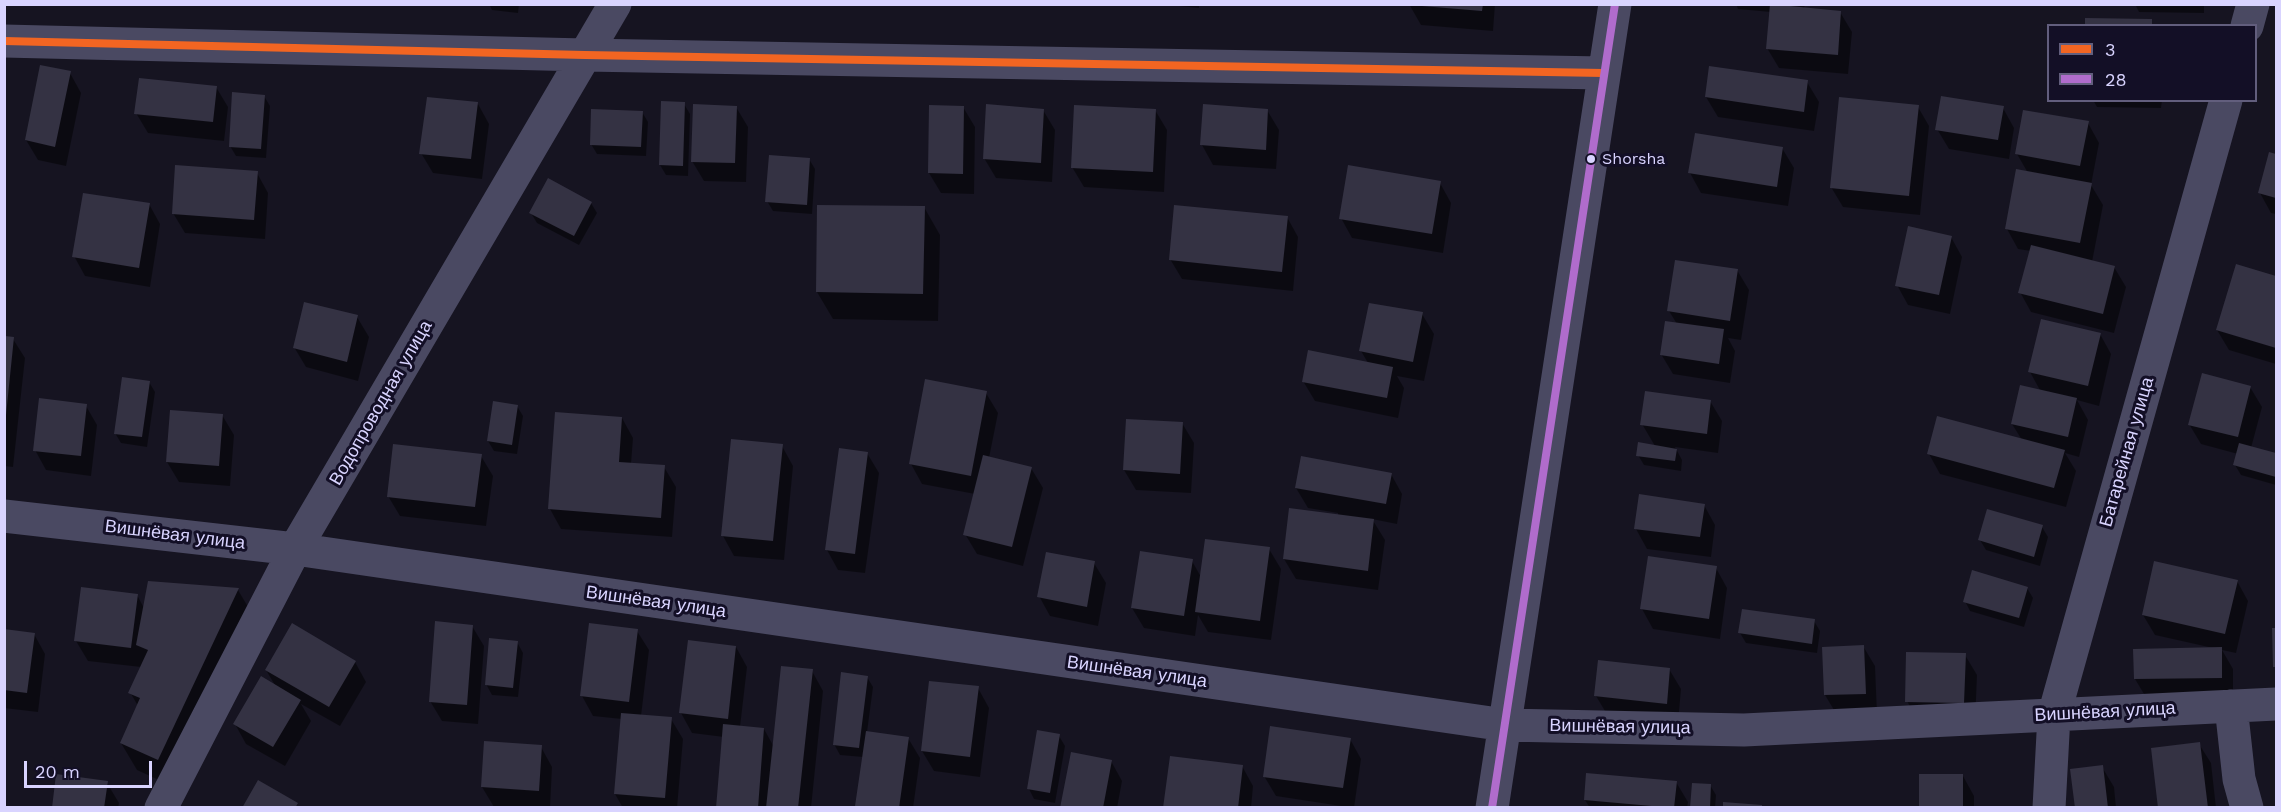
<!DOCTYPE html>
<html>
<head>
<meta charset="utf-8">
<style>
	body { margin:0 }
	#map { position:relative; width:2281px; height:812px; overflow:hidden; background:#161421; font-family:"Work Sans",sans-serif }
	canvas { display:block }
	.frame { position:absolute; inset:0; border:6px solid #d9d4ff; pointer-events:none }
	.legend { position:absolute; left:2047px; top:24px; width:210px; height:78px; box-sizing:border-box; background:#130f26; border:2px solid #625e7d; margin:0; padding:8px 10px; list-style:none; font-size:18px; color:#d9d4ff }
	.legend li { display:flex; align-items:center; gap:12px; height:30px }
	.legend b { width:30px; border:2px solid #625e7d }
	.scale { position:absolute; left:24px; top:761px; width:128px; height:27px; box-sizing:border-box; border:3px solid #d9d4ff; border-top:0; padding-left:8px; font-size:18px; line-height:21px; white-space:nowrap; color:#d9d4ff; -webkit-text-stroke:4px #130f26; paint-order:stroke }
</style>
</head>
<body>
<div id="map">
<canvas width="2281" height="812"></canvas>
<div class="frame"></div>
<ul class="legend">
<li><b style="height:8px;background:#f26522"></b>3</li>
<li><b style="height:8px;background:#b06ccc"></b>28</li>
</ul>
<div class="scale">20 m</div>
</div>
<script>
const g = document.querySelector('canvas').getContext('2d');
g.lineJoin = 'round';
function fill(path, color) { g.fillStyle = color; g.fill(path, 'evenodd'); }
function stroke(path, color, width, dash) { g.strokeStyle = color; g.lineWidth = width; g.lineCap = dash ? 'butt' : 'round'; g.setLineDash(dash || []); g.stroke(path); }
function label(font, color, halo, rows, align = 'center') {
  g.font = font + ' "Work Sans",sans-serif'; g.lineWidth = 6; g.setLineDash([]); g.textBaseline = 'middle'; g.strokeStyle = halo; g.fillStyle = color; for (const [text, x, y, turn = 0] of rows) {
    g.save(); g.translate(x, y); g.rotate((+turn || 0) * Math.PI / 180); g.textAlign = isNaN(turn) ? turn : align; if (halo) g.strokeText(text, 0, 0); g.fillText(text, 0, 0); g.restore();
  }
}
const shadow = new Path2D(`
	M489 4H519L518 13 492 10Z
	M1159 4H1199V8Z
	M1409 4H1495L1493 31 1421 25Z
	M1736 4H1805L1804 9 1840 12 1852 32 1848 74 1779 68 1767 48 1771 12 1738 9Z
	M2135 4H2204V13L2139 12Z
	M70 73 81 93 66 166 38 160 26 140Z
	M1807 82 1819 102 1814 131 1718 117 1706 97Z
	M216 87 228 107 224 141 148 133 136 113Z
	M264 96 270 106 266 158 236 156 230 146Z
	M2093 100H2162L2161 108 2097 107Z
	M478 104 489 124 482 179 433 173 421 153Z
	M684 104 690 114 688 176 666 175 660 165Z
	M736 107 748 127 746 182 704 181 692 161Z
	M930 107H963L975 127 974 194 941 193 929 173Z
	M1918 107 1929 126 1920 215 1843 207 1831 187Z
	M2003 108 2014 128 2009 159 1949 149 1937 129Z
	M1043 110 1055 130 1052 182 996 178 984 158Z
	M1155 110 1167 130 1164 192 1084 187 1072 167Z
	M1267 110 1279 130 1276 169 1213 165 1202 145Z
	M642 112 648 122 646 156 597 154 591 144Z
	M2088 123 2099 143 2091 185 2103 205 2092 262 2114 267 2126 287 2114 333 2031 312 2020 292 2031 251 2018 249 2007 229 2028 173 2017 154Z
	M1782 148 1794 168 1788 206 1701 193 1690 173Z
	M2270 153 2276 155V214L2271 213 2260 193Z
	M809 159 815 169 812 214 773 211 767 201Z
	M257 173 268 193 265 239 185 233 173 213Z
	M1440 183 1451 203 1443 253 1352 238 1341 218Z
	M591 203 597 213 579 245 537 223 531 213Z
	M149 204 160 224 150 287 85 276 74 256Z
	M924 207 940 235 938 321 833 319 817 292Z
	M1287 217 1298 237 1293 291 1182 279 1170 259Z
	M1951 237 1962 257 1950 314 1908 305 1897 285Z
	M2237 266 2276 277V364L2229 350 2217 330Z
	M1737 270 1749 290 1741 340 1728 338 1735 351 1730 383 1673 374 1661 354 1677 324 1669 311Z
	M1422 314 1434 334 1424 381 1397 376 1404 388 1398 418 1315 401 1303 381 1368 363 1361 351Z
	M357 317 369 337 358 381 306 367 294 347Z
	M2100 334 2111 354 2099 406 2077 400 2088 420 2079 457 2065 453 2076 471 2066 507 1940 474 1929 454 2022 440 2012 424 2041 392 2030 372Z
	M4 338 13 339 25 358 13 467 4 466Z
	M149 382 155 392 147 447 121 443 115 433Z
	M2250 387 2262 407 2251 448 2276 455V485L2241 475 2235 465 2238 454 2201 444 2189 424Z
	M986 393 998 413 989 458 1031 468 1043 488 1023 566 977 554 965 534 975 494 922 484 911 464Z
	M1710 401 1722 421 1718 453 1675 447 1682 460 1681 471 1644 465 1638 455 1655 446 1642 424Z
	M494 403 517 406 523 416 517 454 494 451 488 441Z
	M86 406 97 425 91 476 46 470 35 450Z
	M222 415 234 435 230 486 179 482 167 462Z
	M622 418 633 438 631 464 664 467 676 487 672 537 561 529 550 509Z
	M1182 423 1194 443 1191 493 1136 490 1124 470Z
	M782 446 793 466 784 560 734 556 723 536Z
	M867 453 879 473 865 573 838 570 827 550Z
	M481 456 493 476 486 526 400 516 388 496Z
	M1391 474 1402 494 1397 524 1372 519 1385 540 1378 590 1296 579 1284 559 1338 516V513L1308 508 1296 488Z
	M1704 505 1715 525 1711 557 1647 549 1636 529Z
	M2042 527 2048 537 2040 566 1986 550 1980 540Z
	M1269 549 1281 569 1271 640 1208 632 1198 615 1195 636 1144 628 1132 608 1192 561 1201 577Z
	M1094 563 1106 583 1098 626 1050 616 1039 596Z
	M1716 568 1727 588 1720 639 1653 629 1642 609Z
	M2237 581 2248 601 2236 653 2222 650 2233 669V697L2147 699 2135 679 2213 648 2155 635 2143 615Z
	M2027 588 2033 598 2024 627 1970 611 1965 601Z
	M238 590 254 617 174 787 137 770 121 743 138 706 130 692 141 667 88 661 76 641 137 595 144 608Z
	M1814 621 1820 631 1817 653 1746 643 1740 633Z
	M472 626 484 646 478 724 442 721 430 701Z
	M2273 629H2276V670L2275 667Z
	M4 631 34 634 45 654 38 712 4 708Z
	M637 631 649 650 641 716 671 719 683 739 677 808H623L615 794 622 719 593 716 582 696Z
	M517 642 523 653 518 697 492 695 486 684Z
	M1863 646 1875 666 1877 714 1837 715 1825 695Z
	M736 647 747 667 740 727 764 729 774 747 812 671 823 691 811 808H718L724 737 692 733 681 713Z
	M1965 655 1977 675 1975 723 1918 721 1907 701Z
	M355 662 366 682 340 726 301 704 311 721 285 766 246 744 235 724 276 687 266 670Z
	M1669 669 1681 689 1678 723 1608 716 1596 696Z
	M867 677 873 687 867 732 908 738 920 758 913 808H857L863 757 840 755 834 744Z
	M978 688 989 708 980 777 934 771 922 751Z
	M1059 736 1065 746 1055 803 1034 799 1029 789Z
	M1350 739 1361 759 1354 808 1276 796 1264 776Z
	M2199 744 2211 763 2216 808H2160Z
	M541 747 552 767 550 808 494 807 482 787Z
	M1111 761 1122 781 1117 808H1062Z
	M1242 766 1253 786 1251 808H1165Z
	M2102 767 2114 787 2116 808H2076Z
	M1588 775 1676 782 1688 802 1687 808H1590L1585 800Z
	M1963 776 1974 796V808H1921Z
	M107 783 119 803 118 808H53Z
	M1710 785 1716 795 1715 808H1692Z`);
const building = new Path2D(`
	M1422 4H1483L1482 11 1422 6Z
	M1770 4 1841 11 1838 55 1766 49Z
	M2085 18 2152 19V26H2085Z
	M40 65 71 71 55 147 25 140Z
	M1709 66 1808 80 1804 112 1705 97Z
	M139 78 217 86 213 122 134 114Z
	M232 92 265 95 261 149 229 147Z
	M1941 96 2004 106 1998 140 1935 130Z
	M427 97 478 102 471 159 419 154Z
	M1839 97 1919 105 1909 196 1830 188Z
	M661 101 685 102 683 166 659 165Z
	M693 104 737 106 735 163 691 162Z
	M986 104 1044 109 1041 163 983 159Z
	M1203 104 1268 109 1266 150 1200 145Z
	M929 105 964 106 963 174 928 173Z
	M1074 105 1156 109 1153 172 1071 168Z
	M591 109 643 111 641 147 590 145Z
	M2023 110 2089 121 2080 166 2015 154Z
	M1695 133 1783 147 1777 187 1688 173Z
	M2269 152 2276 154V198L2258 193Z
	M769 155 810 158 807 205 765 202Z
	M175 165 258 171 254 220 172 214Z
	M1348 165 1441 181 1432 234 1339 219Z
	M2016 169 2092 183 2080 243 2005 229Z
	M548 178 592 202 574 236 529 213Z
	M83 193 150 203 139 268 72 257Z
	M817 205 925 206 923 294 816 292Z
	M1174 205 1288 216 1282 272 1169 260Z
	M1908 226 1952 236 1939 295 1895 286Z
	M2031 245 2115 266 2103 314 2018 293Z
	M1675 260 1738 269 1730 321 1667 311Z
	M2236 264 2276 276V348L2216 330Z
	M304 302 358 315 347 362 293 348Z
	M1369 303 1423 312 1413 362 1359 351Z
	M2041 319 2101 333 2088 386 2028 372Z
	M1665 321 1724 329 1719 364 1660 355Z
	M5 336 14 337 6 415H5Z
	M1308 350 1393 367 1387 398 1302 382Z
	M2202 373 2251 386 2238 437 2188 425Z
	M122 377 150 381 142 437 114 434Z
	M925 379 987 391 971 476 909 464Z
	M2020 385 2077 398 2068 437 2011 424Z
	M1645 391 1711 400 1707 434 1640 425Z
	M39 398 87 404 81 456 33 451Z
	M493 401 518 405 512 445 487 441Z
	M170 410 223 414 219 466 166 462Z
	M555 412 622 417 619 462 665 465 661 518 548 509Z
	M1937 416 2065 450 2054 488 1927 454Z
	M1126 419 1183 422 1180 474 1123 470Z
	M731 439 783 444 773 541 721 536Z
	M1638 442 1677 449 1675 461 1636 456Z
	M2239 443 2276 453V477L2233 465Z
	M393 444 482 454 475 507 387 497Z
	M839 448 868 452 855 554 825 550Z
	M983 455 1032 467 1012 547 963 535Z
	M1301 456 1392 473 1386 504 1295 488Z
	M1639 494 1705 504 1700 537 1634 529Z
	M1289 508 1374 519 1368 571 1283 559Z
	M1987 509 2043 525 2034 557 1978 540Z
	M1205 539 1270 547 1260 621 1195 612Z
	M1140 551 1193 559 1184 616 1131 608Z
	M1046 552 1095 561 1087 607 1037 597Z
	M1648 556 1717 566 1709 619 1640 609Z
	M2154 561 2238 580 2225 634 2142 615Z
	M1972 570 2028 587 2019 618 1963 602Z
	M148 581 239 588 158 760 120 743 140 698 128 693 148 650 136 645Z
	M81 587 138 594 131 648 74 641Z
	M1742 609 1815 619 1812 644 1738 633Z
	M435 621 473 625 467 705 429 702Z
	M292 623 356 661 329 707 265 670Z
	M589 623 638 629 629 702 580 696Z
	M2272 628H2276V667H2273Z
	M4 629 35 633 27 693 4 690Z
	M489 638 518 641 513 688 485 685Z
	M688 640 736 646 728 719 679 713Z
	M1864 645 1866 694 1824 695 1822 647Z
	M2222 647V678L2134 679 2133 649Z
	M1906 652 1966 653 1964 703 1905 702Z
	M1598 660 1670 668 1667 704 1594 696Z
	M781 666 813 669 798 808H766Z
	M841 672 868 676 859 748 833 745Z
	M261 676 301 700 273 747 233 724Z
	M929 681 979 686 970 757 921 751Z
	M621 713 672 717 665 798 614 794Z
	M723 724 764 728 758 808H716Z
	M1270 726 1351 738 1343 788 1263 777Z
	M1037 730 1060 734 1050 793 1027 789Z
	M866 731 909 737 899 808 855 806Z
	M484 741 542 745 539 791 481 787Z
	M2200 742 2208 808H2158L2151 748Z
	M1071 752 1112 760 1103 808H1060Z
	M1170 756 1243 765 1238 808H1163Z
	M2103 765 2108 808H2075L2070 769Z
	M1586 773 1677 781 1674 808 1584 800Z
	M56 774 108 781 104 808H52Z
	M1919 774H1963V808H1919Z
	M258 780 298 803 295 808H242Z
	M1692 783 1711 784 1710 808H1690Z
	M1723 802 1762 805V808H1723Z`);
const minor = new Path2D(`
	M2247 26 2253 4
	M4 41 585 55 1603 73
	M4 516 295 549 1505 725 1744 730 2276 704
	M2231 706 2239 779 2247 808
	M161 808 295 549 615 4
	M1492 808 1615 4
	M2049 808 2054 715 2226 100`);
const bus1 = new Path2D(`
	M4 41 585 55 1603 73`);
const bus2 = new Path2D(`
	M1492 808 1615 4`);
const markers = [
	[1591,159,5,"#d9d4ff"]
];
const busNames = [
	["Shorsha",1602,159]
];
const streetNames = [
	["Водопроводная улица",381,403,-60],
	["Батарейная улица",2127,452,-74],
	["Вишнёвая улица",175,535,7],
	["Вишнёвая улица",656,602,8],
	["Вишнёвая улица",1137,672,8],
	["Вишнёвая улица",2105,712,-3],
	["Вишнёвая улица",1620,727,1]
];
fill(shadow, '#0007');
fill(building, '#343243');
stroke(minor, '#4a4962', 33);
stroke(bus1, '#f26522', 8);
stroke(bus2, '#b06ccc', 8);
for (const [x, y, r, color] of markers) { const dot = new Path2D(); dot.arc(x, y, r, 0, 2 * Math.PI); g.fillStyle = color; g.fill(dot); stroke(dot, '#130f26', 2); }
label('16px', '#d9d4ff', '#130f26', busNames, 'left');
label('18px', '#d9d4ff', '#130f26', streetNames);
</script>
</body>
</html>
